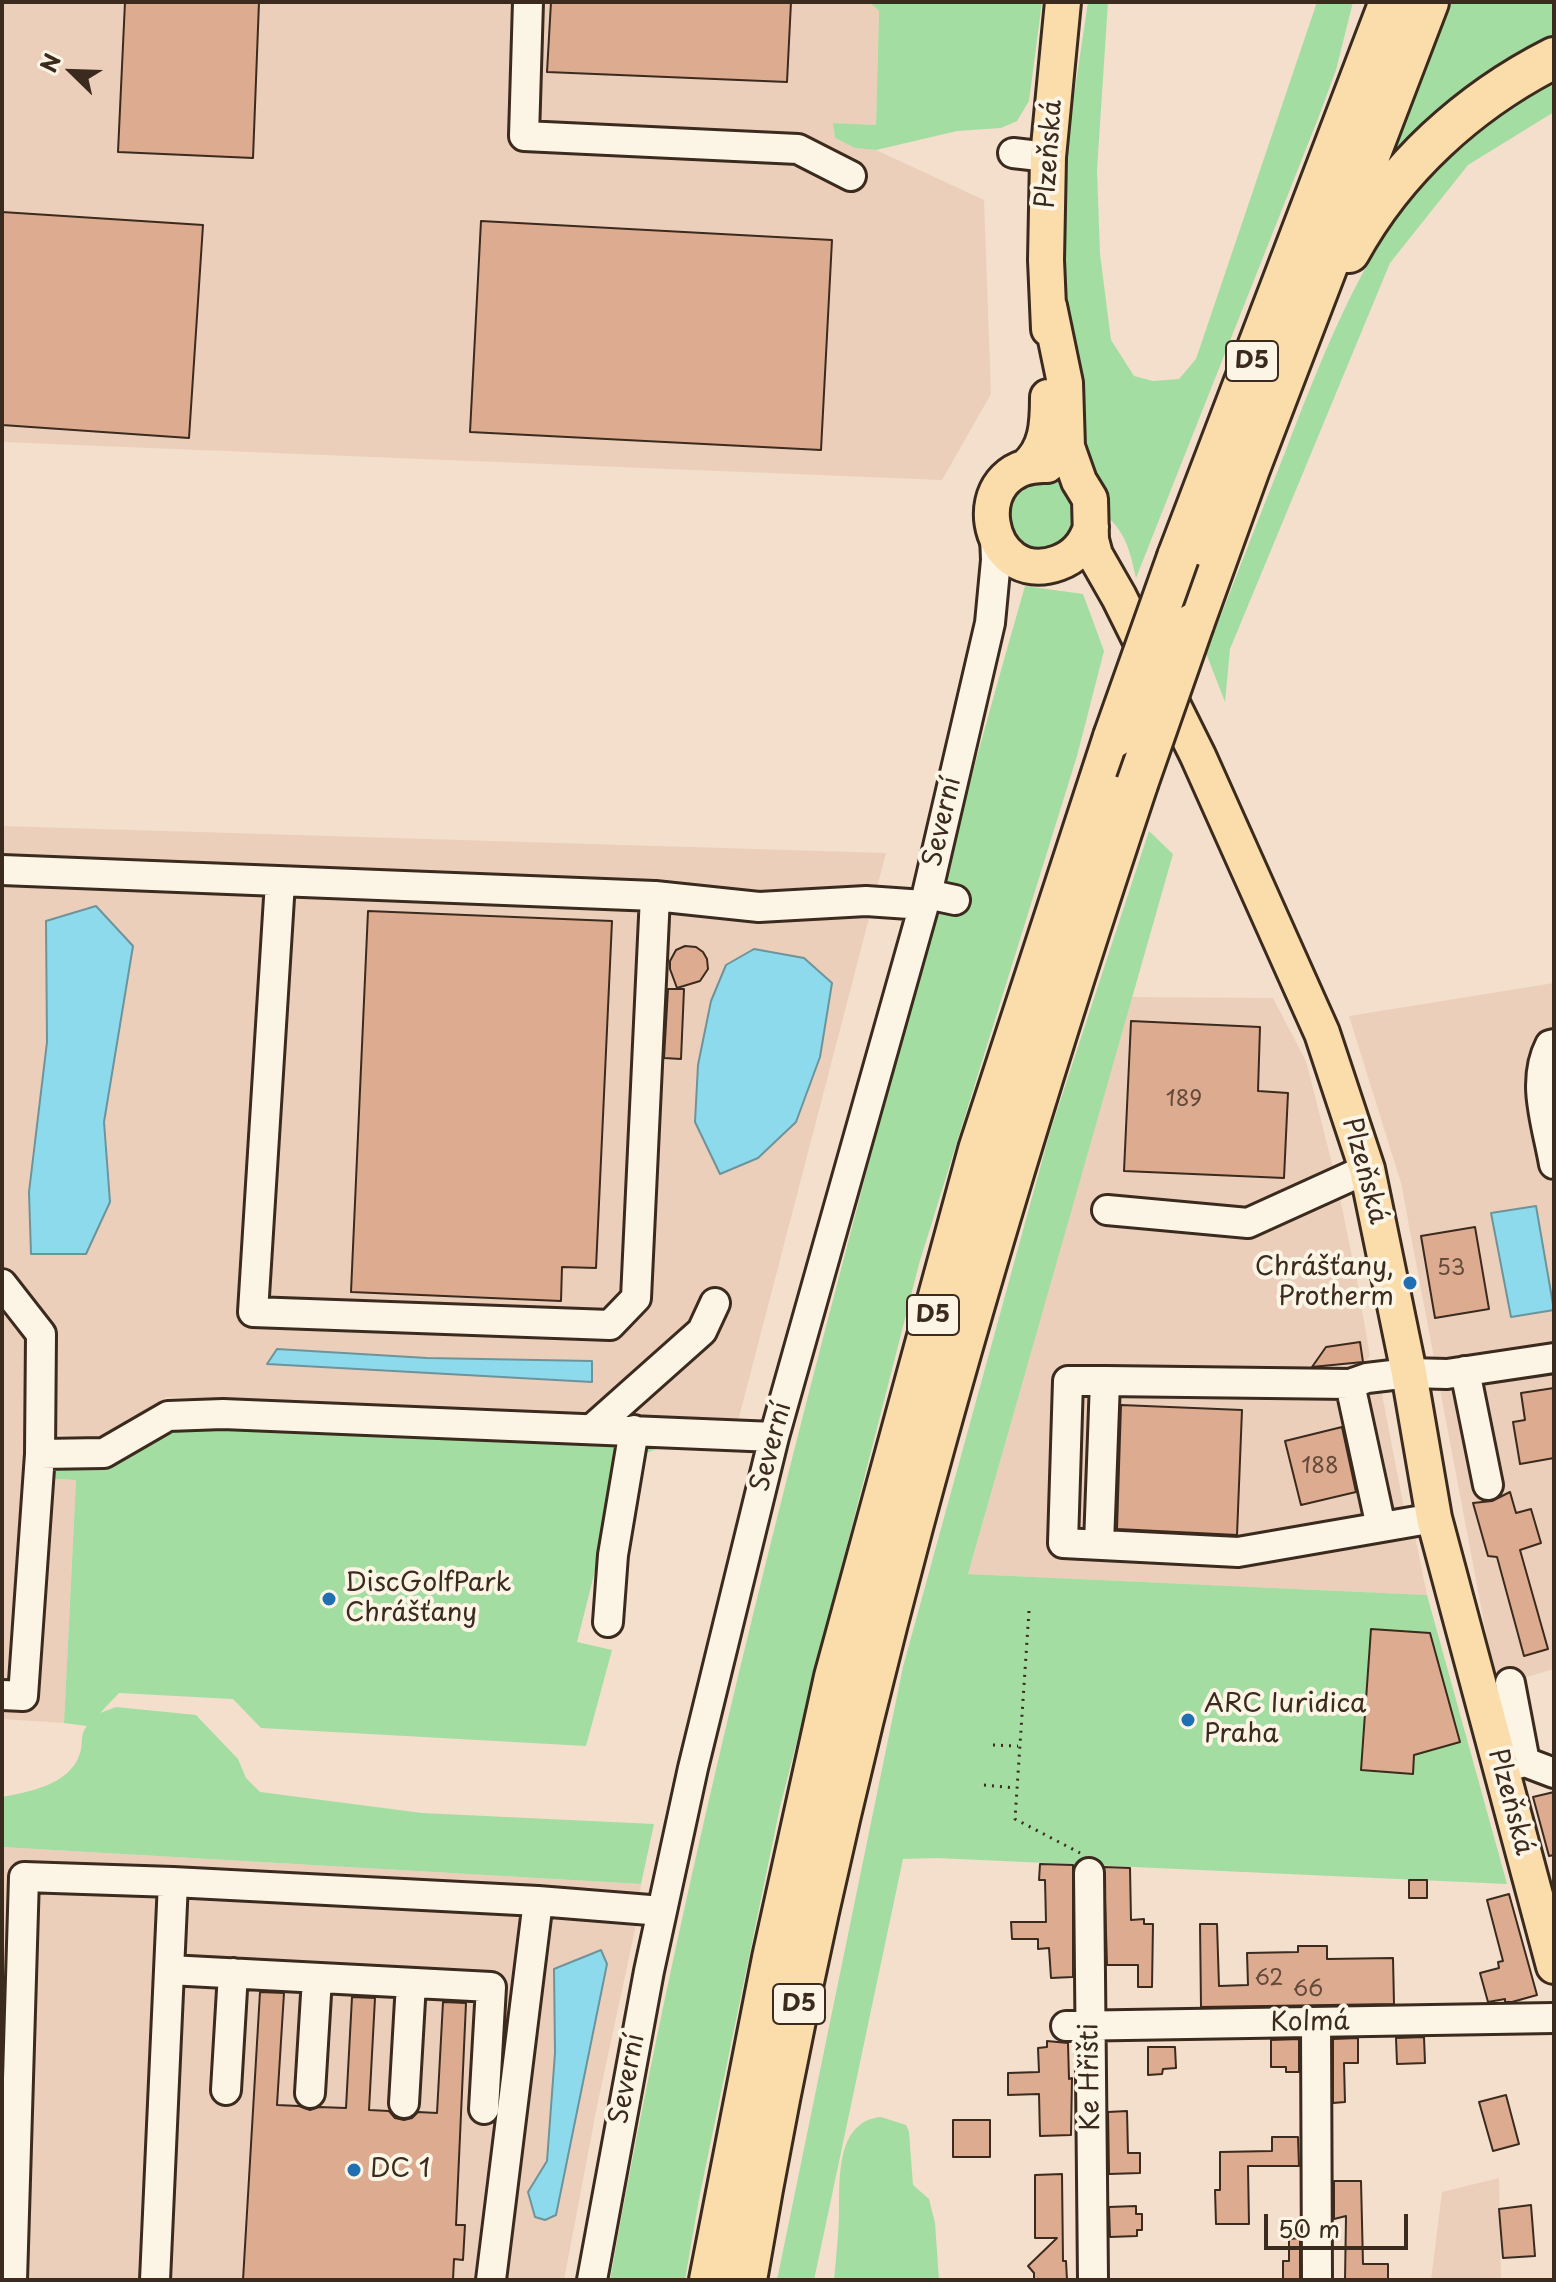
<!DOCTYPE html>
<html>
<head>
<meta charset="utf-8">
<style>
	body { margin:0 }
	#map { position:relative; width:1556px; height:2282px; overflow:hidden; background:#f3dfcc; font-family:"Playpen Sans",sans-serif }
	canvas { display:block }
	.frame { position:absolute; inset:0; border:4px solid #3b2a1e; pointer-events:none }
	.north { position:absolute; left:32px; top:32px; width:80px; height:80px; -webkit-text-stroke:6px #fcf5e5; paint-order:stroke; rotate:293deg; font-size:22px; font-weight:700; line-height:32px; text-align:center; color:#3b2a1e }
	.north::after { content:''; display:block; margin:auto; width:28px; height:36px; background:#3b2a1e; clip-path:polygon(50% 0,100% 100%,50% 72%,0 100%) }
	.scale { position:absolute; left:1264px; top:2214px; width:144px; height:36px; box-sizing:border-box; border:4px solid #3b2a1e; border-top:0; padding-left:10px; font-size:24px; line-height:28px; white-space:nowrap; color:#3b2a1e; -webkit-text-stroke:6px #fcf5e5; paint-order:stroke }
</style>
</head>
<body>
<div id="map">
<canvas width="1556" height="2282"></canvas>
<div class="frame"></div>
<div class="north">N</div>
<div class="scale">50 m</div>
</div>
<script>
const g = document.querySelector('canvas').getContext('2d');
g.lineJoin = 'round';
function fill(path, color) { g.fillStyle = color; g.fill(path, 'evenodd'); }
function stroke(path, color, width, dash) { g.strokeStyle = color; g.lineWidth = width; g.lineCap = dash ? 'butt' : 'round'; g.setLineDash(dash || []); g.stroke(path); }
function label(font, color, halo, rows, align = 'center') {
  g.font = font + ' "Playpen Sans",sans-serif'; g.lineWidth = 8; g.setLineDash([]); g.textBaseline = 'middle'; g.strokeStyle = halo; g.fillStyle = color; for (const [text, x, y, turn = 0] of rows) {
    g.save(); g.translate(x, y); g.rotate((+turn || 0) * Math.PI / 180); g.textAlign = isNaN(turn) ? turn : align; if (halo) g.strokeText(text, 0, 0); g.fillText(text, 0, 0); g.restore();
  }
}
const built = new Path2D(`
	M2 2H869L879 11 876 125 833 123 835 138 855 148 876 150 984 200 991 394 942 480 2 442Z
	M2 826 886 853 738 1421 167 1397 103 1438 57 1435 54 1479 76 1480 64 1723 2 1719Z
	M1554 983V1669L1496 1686 1401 1183 1349 1016Z
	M1132 997 1273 998 1306 1061 1337 1183 1358 1286 1370 1356 1363 1363 1371 1392 1381 1389 1404 1508 1394 1513 1397 1533 1415 1536 1427 1595 968 1574Z
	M2 1847 641 1884 636 1925 597 2106 564 2280H2Z
	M1499 2178 1501 2280H1431L1442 2192Z`);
const green = new Path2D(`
	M869 2H1042L1029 101 1017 121 1001 128 957 131 876 150 855 148 835 138 833 123 876 125 879 11Z
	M1088 2H1108L1097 170 1100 254 1111 340 1134 376 1153 381 1179 379 1196 359 1317 2H1353L1336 70 1319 116 1136 578C1130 550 1125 530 1102 512L1072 383 1061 252 1065 156Z
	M1450 2H1554V42L1390 162Z
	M1554 76V112L1468 165 1390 263 1230 649 1225 702 1206 653C1233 585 1259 517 1286 450 1332 332 1379 209 1477 124 1499 105 1529 92 1554 76Z
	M1053 479 1063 484 1080 511 1071 541 1042 554 1013 540 1005 510 1022 483Z
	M1025 586 1083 594 1104 651 1077 756 919 1264 780 1807 699 2199 685 2280H610C674 1920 763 1565 856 1212 911 1003 965 794 1025 586Z
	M1149 831 1173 854 968 1574 1427 1595 1507 1884 937 1858 903 1859 814 2280H777L903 1667 1050 1132Z
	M179 1426 659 1442 662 1447 646 1453 619 1557 600 1551 577 1642 612 1650 586 1746 261 1728 233 1699 119 1693 100 1713 116 1707 196 1715 238 1759 246 1778 260 1792 422 1813 654 1824 641 1884 2 1847V1797C29 1792 68 1785 79 1756 84 1745 79 1735 87 1726L64 1723 76 1480 54 1479 55 1466Z
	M881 2117 906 2125 909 2132 913 2185 929 2199 935 2223 939 2280H834C836 2259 838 2238 839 2217 840 2184 834 2121 881 2117Z`);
const water = new Path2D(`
	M96 906 133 946 104 1122 110 1202 86 1254H31L29 1192 47 1042 46 921Z
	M754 949 804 958 832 983 820 1057 796 1122 758 1158 720 1174 695 1122 698 1065 711 1001 726 965Z
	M1536 1206 1554 1310 1511 1317 1491 1213Z
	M277 1349 427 1358 592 1361V1382L267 1364Z
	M601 1950 607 1964 556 2215 545 2220 535 2217 528 2192 547 2161 555 2053 554 1969Z`);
const building = new Path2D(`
	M125 2H259L253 158 118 152Z
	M551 2H791L787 82 547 72Z
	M2 212 203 225 189 438 2 425Z
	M481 221 832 240 821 450 470 432Z
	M368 911 612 921 596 1268 562 1267 561 1301 351 1292Z
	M685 946 696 947 703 952 707 959 708 969 700 981 677 988 670 969V961L676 950Z
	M668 989H684L681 1059 664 1058Z
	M1131 1021 1260 1027 1258 1091 1288 1093 1284 1178 1124 1171Z
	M1475 1227 1489 1309 1435 1318 1421 1236Z
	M1360 1342 1363 1362 1312 1367 1326 1347Z
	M1554 1388V1458L1520 1464 1513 1422 1525 1420 1521 1393Z
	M1121 1405 1242 1410 1237 1535 1117 1529Z
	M1342 1427 1356 1492 1301 1505 1285 1441Z
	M1510 1492 1516 1513 1531 1509 1541 1543 1520 1550 1548 1649 1524 1656 1497 1557 1488 1556 1473 1503 1492 1501Z
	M1371 1629 1430 1633 1460 1742 1414 1755 1413 1774 1361 1770Z
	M1554 1792V1855L1549 1856 1533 1797Z
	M1040 1864 1073 1865V1977L1051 1978 1049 1948 1038 1949V1939H1012L1011 1922H1046L1045 1880H1039Z
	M1104 1867 1130 1868 1131 1920 1144 1919V1924H1153L1152 1987H1138V1965H1107Z
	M1409 1880H1427V1898H1409Z
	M1509 1894 1537 1995 1512 2002H1505V1999L1488 2002 1480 1973 1499 1968 1498 1962 1503 1961 1487 1900Z
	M1200 1924H1217L1219 1986 1248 1985 1247 1953 1298 1952V1946H1327V1959L1393 1958 1394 2004 1201 2007Z
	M260 1992 284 1993 277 2105 299 2106 310 2110 319 2107 346 2108 352 1997 375 1998 369 2110 389 2111 395 2118 404 2120 412 2118 418 2112 437 2113 443 2002 466 2003 456 2225H465L463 2260 454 2259 453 2280H243Z
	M1424 2037 1425 2063 1397 2064 1396 2038Z
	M1358 2038V2063H1344L1345 2102 1333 2103V2039Z
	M1299 2039V2072H1286V2067H1271V2040Z
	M1047 2041 1068 2043 1069 2079 1072 2078 1071 2135 1040 2136 1039 2094 1008 2095V2073L1039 2072 1038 2048 1047 2047Z
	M1148 2047H1175L1176 2068 1163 2069 1162 2074 1148 2075Z
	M1506 2095 1519 2144 1493 2151 1479 2102Z
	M1127 2111 1128 2153H1140V2173L1109 2174 1108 2112Z
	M953 2120H990V2157H953Z
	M1272 2137H1298L1299 2166H1248L1249 2224H1216L1215 2190H1220V2152L1272 2151Z
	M1062 2174 1063 2261H1066L1067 2280H1034V2273L1028 2266 1057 2238H1035V2175Z
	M1334 2181H1361L1363 2264H1388V2280H1345L1346 2216 1334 2219Z
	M1531 2205 1535 2256 1503 2258 1499 2209Z
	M1136 2206V2214H1142V2230H1137V2236L1110 2237 1109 2207Z
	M1300 2238V2280H1283V2261H1289V2239Z`);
const path = new Path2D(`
	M1029 1611 1015 1819 1080 1853
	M993 1745 1018 1746
	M984 1785 1015 1788`);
const minor = new Path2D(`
	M528 2 524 136 798 149 851 176
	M1013 153 1048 157
	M2 870 655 896 759 907 866 901 924 905
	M280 882 253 1312 610 1325 636 1298 655 896
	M927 894 955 900
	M1554 1044 1550 1045C1531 1082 1547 1124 1554 1164
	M1107 1210 1248 1223 1367 1169
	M2 1284 41 1334 40 1454 23 1696 2 1695
	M1465 1371 1488 1485
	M1105 1381H1068L1063 1543 1238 1552 1434 1518
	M1350 1384 1381 1527
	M593 1428 702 1331 715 1303
	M40 1454 104 1453 168 1416 223 1414 774 1437
	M1099 1544 1105 1381 1350 1384 1367 1378 1409 1373 1447 1374 1554 1358
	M608 1622 613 1555 634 1430
	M1510 1683 1525 1762
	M1510 1766 1525 1762 1554 1773
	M1089 1873 1093 2280
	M169 1970 491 1987 484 2109
	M1316 2023 1317 2280
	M1066 2026 1554 2018
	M226 2090 233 1973
	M310 2093 317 1978
	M404 2103 411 1983
	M12 2280 24 1877 173 1882
	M155 2280 173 1882 538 1901 662 1911
	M491 2280 538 1901
	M592 2280 649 1971 693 1768 774 1437 927 894 990 623 996 560 995 536`);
const major = new Path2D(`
	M1049 306 1065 383 1067 447 1079 481 1090 499 1091 540 1095 555 1119 597 1198 756 1322 1033 1367 1169 1409 1373 1434 1518 1554 1966
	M1049 329 1046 260 1048 157 1063 2
	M1047 465C961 462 984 590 1058 563 1075 557 1086 544 1091 527
	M1026 467C1047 449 1048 424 1048 397`);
const highway = new Path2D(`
	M1349 252C1395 168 1469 101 1554 58
	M1178 557 1390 2
	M1193 624 1249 469 1428 2
	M710 2280 773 1958 835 1677 979 1150 1114 737
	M746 2280C832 1772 974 1273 1137 784`);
const highwayBridge = new Path2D(`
	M1114 737 1178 557
	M1137 784 1193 624`);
const markers = [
	[1410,1283,8,"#1f6fb2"],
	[329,1599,8,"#1f6fb2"],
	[1188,1720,8,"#1f6fb2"],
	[354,2170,8,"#1f6fb2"]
];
const numberNames = [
	["189",1184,1100],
	["53",1451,1269],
	["188",1320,1467],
	["62",1269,1979],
	["66",1308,1990]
];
const shields = [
	[1252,361,52],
	[933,1315,52],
	[799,2004,52]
];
const shieldNames = [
	["D5",1252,361],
	["D5",933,1315],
	["D5",799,2004]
];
const streetNames = [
	["Plzeňská",1050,154,-86],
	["Severní",943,822,-77],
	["Plzeňská",1364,1171,75],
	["Severní",772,1447,-75],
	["Plzeňská",1510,1802,75],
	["Kolmá",1310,2023,-1],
	["Ke Hřišti",1091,2077,-91],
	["Severní",628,2079,-79]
];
const poiNames = [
	["Chrášťany,",1394,1268,"right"],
	["Protherm",1394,1298,"right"],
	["DiscGolfPark",345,1584],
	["Chrášťany",345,1614],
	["ARC Iuridica",1204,1705],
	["Praha",1204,1735],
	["DC 1",370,2170]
];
fill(built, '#eccfba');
fill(green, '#a4dda1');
fill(water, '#8edaed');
stroke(water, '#6d949a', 2);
fill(building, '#ddab90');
stroke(building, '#3b2a1e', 2);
stroke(minor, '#3b2a1e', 34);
stroke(major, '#3b2a1e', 40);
stroke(highway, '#3b2a1e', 46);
stroke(path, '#3b2a1e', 3, [2, 6]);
stroke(minor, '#fcf5e5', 28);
stroke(major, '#fbddab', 34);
stroke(highway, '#fbddab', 40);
stroke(highwayBridge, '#3b2a1e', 46, []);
stroke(highwayBridge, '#fbddab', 40);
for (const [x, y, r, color] of markers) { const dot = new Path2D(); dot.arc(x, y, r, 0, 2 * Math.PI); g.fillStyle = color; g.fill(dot); stroke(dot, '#fcf5e5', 3); }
label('22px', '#644a3a', null, numberNames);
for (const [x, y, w] of shields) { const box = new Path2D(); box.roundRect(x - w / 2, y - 20, w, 40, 6); g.fillStyle = '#fcf5e5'; g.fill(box); stroke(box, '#3b2a1e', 2); }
label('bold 24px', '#3b2a1e', null, shieldNames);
label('26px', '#3b2a1e', '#fcf5e5', streetNames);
label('26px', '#3b2a1e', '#fcf5e5', poiNames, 'left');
</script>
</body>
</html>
